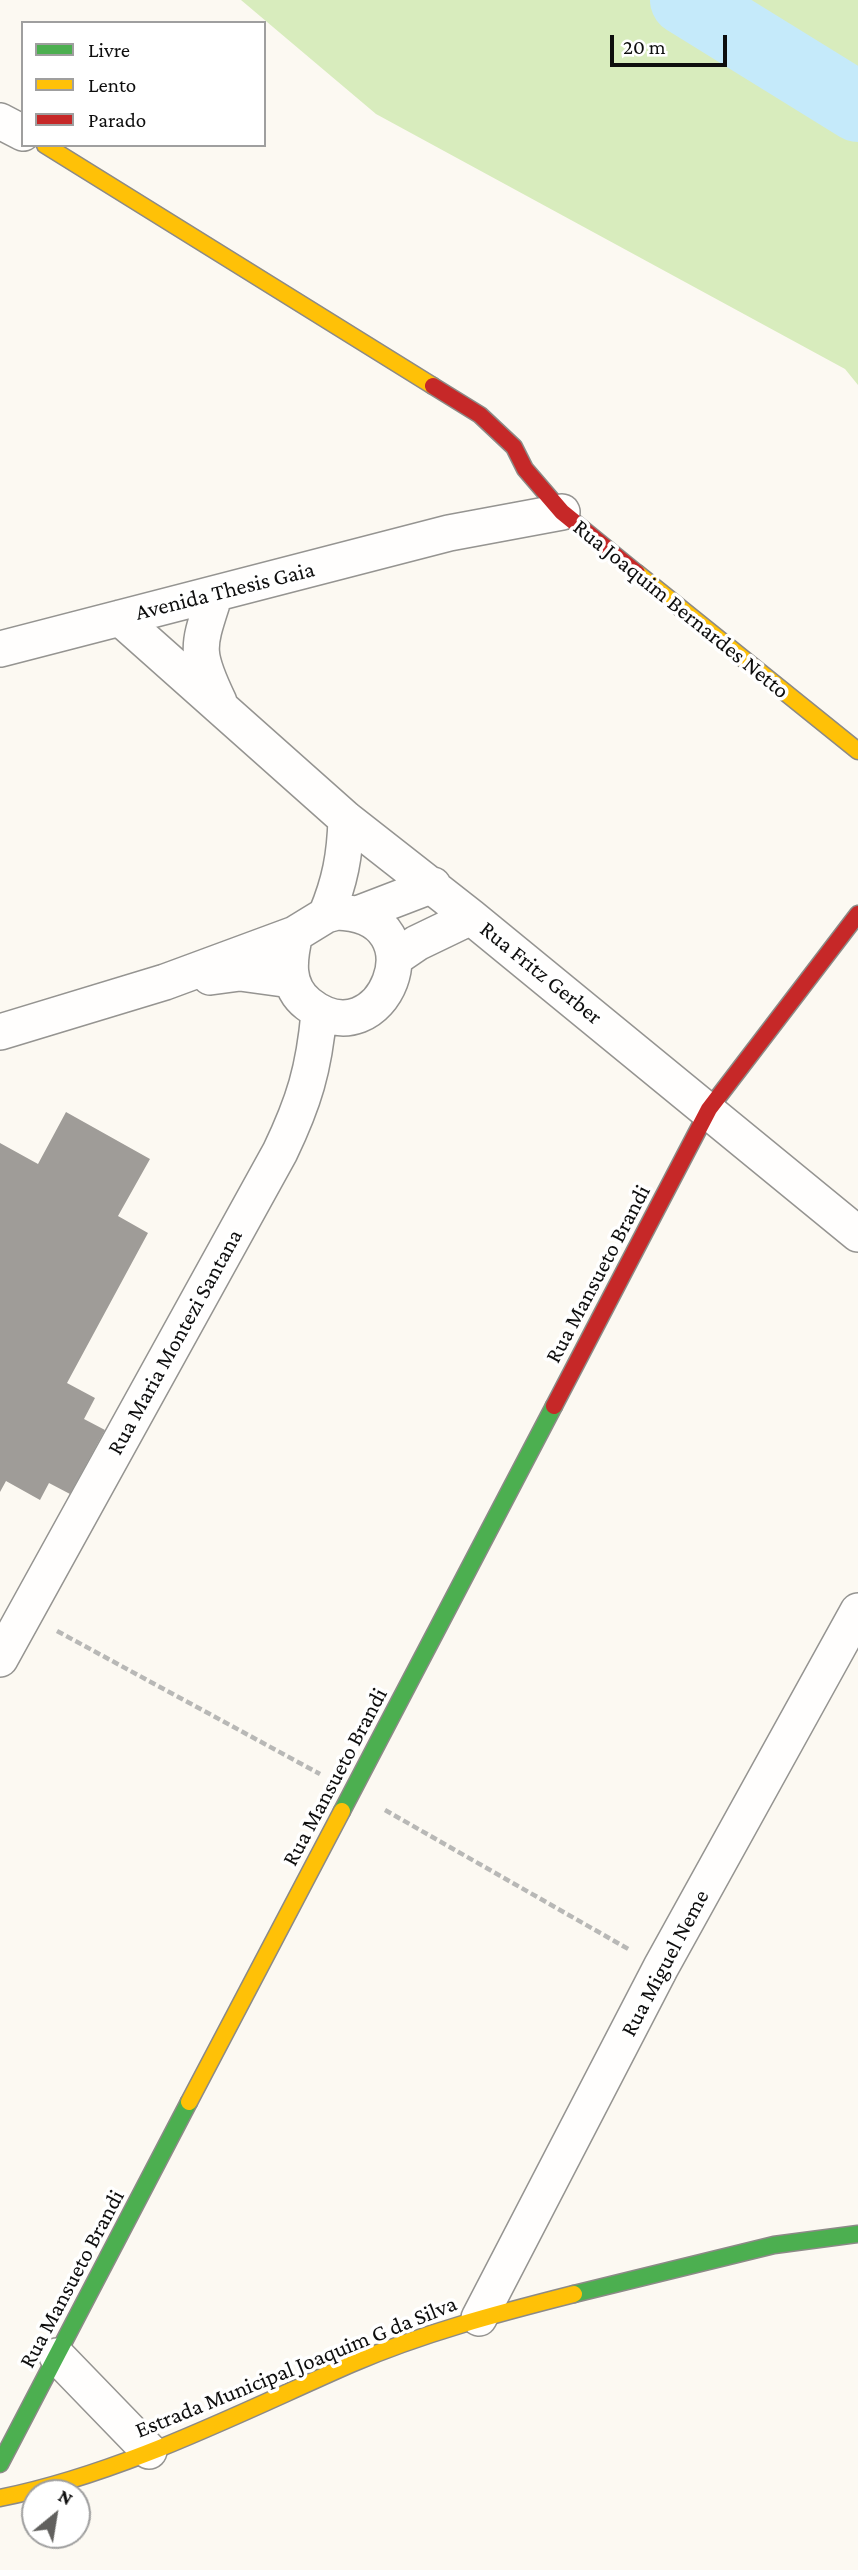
<!DOCTYPE html>
<html>
<head>
<meta charset="utf-8">
<style>
	body { margin:0 }
	#map { position:relative; width:858px; height:2570px; overflow:hidden; background:#fcf9f2; font-family:"Crimson Pro",serif }
	canvas { display:block }
	.legend { position:absolute; left:21px; top:21px; width:245px; height:126px; box-sizing:border-box; background:#fff; border:2px solid #9f9f9f; margin:0; padding:9px 12px; list-style:none; font-size:21px; color:#0e0e0e }
	.legend li { display:flex; align-items:center; gap:14px; height:35px }
	.legend b { width:35px; border:2px solid #9f9f9f }
	.north { position:absolute; left:21px; top:2479px; width:70px; height:70px; box-sizing:border-box; background:#fff; border:2px solid #9f9f9f; border-radius:50%; rotate:30deg; font-size:19px; font-weight:700; line-height:28px; text-align:center; color:#0e0e0e }
	.north::after { content:''; display:block; margin:auto; width:24px; height:32px; background:#61605e; clip-path:polygon(50% 0,100% 100%,50% 72%,0 100%) }
	.scale { position:absolute; left:610px; top:35px; width:117px; height:32px; box-sizing:border-box; border:4px solid #0e0e0e; border-top:0; padding-left:9px; font-size:21px; line-height:24px; white-space:nowrap; color:#0e0e0e; -webkit-text-stroke:5px #fff; paint-order:stroke }
</style>
</head>
<body>
<div id="map">
<canvas width="858" height="2570"></canvas>
<ul class="legend">
<li><b style="height:9px;background:#4caf50"></b>Livre</li>
<li><b style="height:9px;background:#ffc107"></b>Lento</li>
<li><b style="height:9px;background:#c62828"></b>Parado</li>
</ul>
<div class="north">N</div>
<div class="scale">20 m</div>
</div>
<script>
const g = document.querySelector('canvas').getContext('2d');
g.lineJoin = 'round';
function fill(path, color) { g.fillStyle = color; g.fill(path, 'evenodd'); }
function stroke(path, color, width, dash) { g.strokeStyle = color; g.lineWidth = width; g.lineCap = dash ? 'butt' : 'round'; g.setLineDash(dash || []); g.stroke(path); }
function label(font, color, halo, rows, align = 'center') {
  g.font = font + ' "Crimson Pro",serif'; g.lineWidth = 7; g.setLineDash([]); g.textBaseline = 'middle'; g.strokeStyle = halo; g.fillStyle = color; for (const [text, x, y, turn = 0] of rows) {
    g.save(); g.translate(x, y); g.rotate((+turn || 0) * Math.PI / 180); g.textAlign = isNaN(turn) ? turn : align; if (halo) g.strokeText(text, 0, 0); g.fillText(text, 0, 0); g.restore();
  }
}
const forest = new Path2D(`
	M241 0H858V385L845 369 376 114Z`);
const river = new Path2D(`
	M685 0 858 107`);
const building = new Path2D(`
	M66 1112 150 1159 118 1216 148 1233 67 1383 95 1398 84 1419 105 1430 70 1494 49 1483 40 1500 6 1481 0 1492V1143L38 1164Z`);
const path = new Path2D(`
	M57 1631 320 1774
	M385 1810 630 1950`);
const street = new Path2D(`
	M0 121 23 133
	M215 594C198 647 194 650 219 702
	M120 618 346 819 471 917 858 1234
	M0 649 449 533 562 512
	M337 912C443 915 382 1063 308 1004 285 986 289 959 295 934L326 915Z
	M360 913 433 885
	M326 915C340 882 345 855 346 819
	M395 958 417 943 471 917
	M210 977 240 973 291 980
	M0 1032 165 982 295 934
	M0 1659 280 1152C304 1102 314 1069 319 1013
	M479 2318 661 1967 858 1611
	M57 2356 149 2451`);
const fast = new Path2D(`
	M342 1811 554 1406
	M574 2294 774 2245 858 2234
	M0 2464 189 2102`);
const slow = new Path2D(`
	M45 145 433 386
	M637 573 858 751
	M189 2102 342 1811
	M0 2498C123 2473 237 2414 351 2364 423 2333 499 2313 574 2294`);
const jam = new Path2D(`
	M433 386 480 415 514 447 525 469 562 512 637 573
	M554 1406 709 1109 858 914`);
const streetNames = [
	["Avenida Thesis Gaia",225,591,-14],
	["Rua Joaquim Bernardes Netto",681,609,39],
	["Rua Fritz Gerber",541,973,39],
	["Rua Mansueto Brandi",598,1274,-62],
	["Rua Maria Montezi Santana",175,1342,-61],
	["Rua Mansueto Brandi",335,1777,-62],
	["Rua Miguel Neme",665,1963,-62],
	["Rua Mansueto Brandi",72,2279,-62],
	["Estrada Municipal Joaquim G da Silva",296,2367,-22]
];
fill(forest, '#d8ecbd');
stroke(river, '#c5eafa', 70);
fill(building, '#9f9c98');
stroke(street, '#959491', 38);
stroke(fast, '#8c8a87', 19);
stroke(slow, '#8c8a87', 19);
stroke(jam, '#8c8a87', 19);
stroke(path, '#b8b8b6', 4.5, [7, 3.5]);
stroke(street, '#fffefd', 35);
stroke(fast, '#4caf50', 16);
stroke(slow, '#ffc107', 16);
stroke(jam, '#c62828', 16);
label('23px', '#0e0e0e', '#fff', streetNames);
</script>
</body>
</html>
